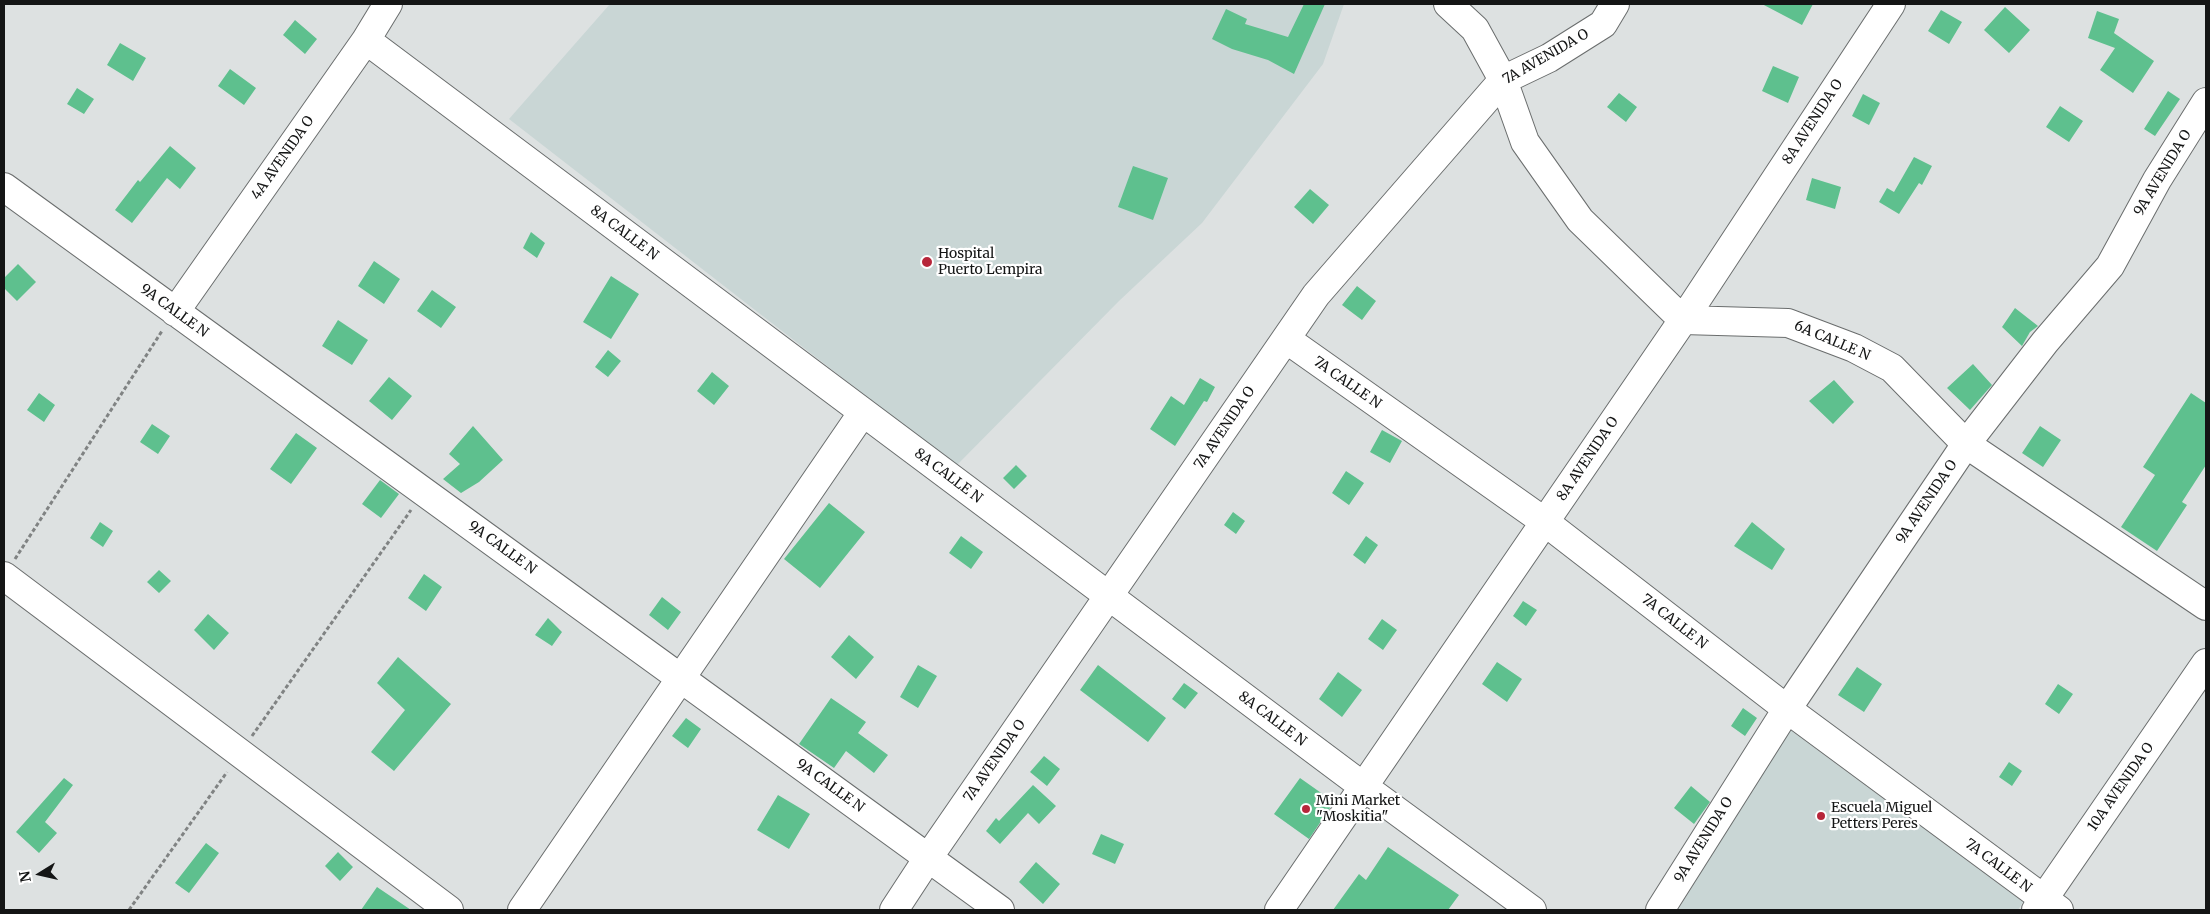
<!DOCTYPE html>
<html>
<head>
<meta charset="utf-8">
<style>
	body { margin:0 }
	#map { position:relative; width:2210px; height:914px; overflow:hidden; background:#dde1e1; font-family:Merriweather,serif }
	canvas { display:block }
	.frame { position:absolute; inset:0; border:5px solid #141515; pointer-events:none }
	.north { position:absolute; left:15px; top:849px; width:50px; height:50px; -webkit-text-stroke:4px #fff; paint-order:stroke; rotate:260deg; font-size:14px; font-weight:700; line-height:20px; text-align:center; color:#141515 }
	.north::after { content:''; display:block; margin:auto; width:18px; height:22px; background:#141515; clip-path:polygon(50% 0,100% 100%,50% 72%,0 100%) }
</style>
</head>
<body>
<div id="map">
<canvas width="2210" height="914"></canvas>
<div class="frame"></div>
<div class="north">N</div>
</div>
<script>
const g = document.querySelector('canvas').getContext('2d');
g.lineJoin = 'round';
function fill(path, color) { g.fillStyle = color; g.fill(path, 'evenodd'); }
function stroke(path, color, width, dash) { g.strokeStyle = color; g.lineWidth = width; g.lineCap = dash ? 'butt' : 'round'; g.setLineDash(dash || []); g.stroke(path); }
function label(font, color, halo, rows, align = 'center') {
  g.font = font + ' Merriweather,serif'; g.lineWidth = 4.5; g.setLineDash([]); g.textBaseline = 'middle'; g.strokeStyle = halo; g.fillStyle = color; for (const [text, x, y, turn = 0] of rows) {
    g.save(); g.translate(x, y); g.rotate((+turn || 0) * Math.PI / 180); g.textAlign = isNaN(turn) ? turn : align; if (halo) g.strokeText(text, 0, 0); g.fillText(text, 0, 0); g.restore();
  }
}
const built = new Path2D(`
	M610 4H1344L1323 64 1202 223 1119 301 956 466 509 119Z
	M1789 729 2023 902 2018 910H1678Z`);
const building = new Path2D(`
	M1304 4H1325L1294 74 1268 60 1232 49 1212 39 1226 9 1247 19 1245 24 1288 37Z
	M1762 4H1813L1802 25Z
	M2005 7 2030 30 2009 53 1984 30Z
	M1941 10 1962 22 1949 44 1928 31Z
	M2097 11 2119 19 2114 33 2154 61 2133 93 2100 70 2115 48 2088 38Z
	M295 20 317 39 305 54 283 35Z
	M120 43 146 58 133 81 107 65Z
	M1773 66 1799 77 1788 103 1762 91Z
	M230 69 256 88 244 105 218 86Z
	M77 88 94 99 84 114 67 104Z
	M2168 91 2180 99 2155 136 2144 129Z
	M1619 93 1637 107 1626 122 1607 107Z
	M1863 94 1880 103 1869 125 1852 116Z
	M2060 106 2083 121 2069 142 2046 127Z
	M170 146 196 168 180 189 167 178 132 223 115 210 138 180 140 182Z
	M1914 157 1932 166 1922 185 1919 183 1899 214 1879 202 1887 188 1894 192Z
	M1133 166 1168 178 1153 220 1118 207Z
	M1812 178 1841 187 1835 209 1806 200Z
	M1310 189 1329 205 1313 224 1294 207Z
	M531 232 545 243 537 258 523 248Z
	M374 261 400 279 384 304 358 286Z
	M18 264 36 282 17 301 4 288V278Z
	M611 276 639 294 611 339 583 322Z
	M1357 286 1376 301 1362 320 1342 305Z
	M432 290 456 307 441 328 417 311Z
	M2015 308 2038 326 2030 332 2022 346 2002 327Z
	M338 320 368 340 352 365 322 346Z
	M608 350 621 361 608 377 595 367Z
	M1973 364 1992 385 1970 410 1947 388Z
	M712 372 729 386 714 405 697 391Z
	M389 377 412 396 392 420 369 401Z
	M1200 378 1215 387 1207 402 1204 401 1175 446 1150 429 1171 396 1184 405Z
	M1834 380 1854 402 1833 424 1809 401Z
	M39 393 55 405 44 422 27 410Z
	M2191 393 2206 403V465L2182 502 2187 505 2157 551 2121 527 2155 475 2143 467Z
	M152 424 170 436 158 454 140 442Z
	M473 426 503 460 479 482 461 493 443 479 460 464 449 454Z
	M2040 426 2061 440 2043 467 2022 453Z
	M1382 430 1402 441 1390 463 1370 452Z
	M296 433 317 448 291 484 270 469Z
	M1016 465 1027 476 1014 489 1003 478Z
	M1346 471 1364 483 1349 505 1332 493Z
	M380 480 399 494 381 518 362 504Z
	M829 503 865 532 820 588 784 559Z
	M1233 512 1245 521 1236 534 1224 525Z
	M100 522 113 531 103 547 90 538Z
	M1752 522 1785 549 1772 570 1734 546Z
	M961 536 983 552 971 569 949 553Z
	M1366 536 1378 545 1365 564 1353 555Z
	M159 570 171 581 159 593 147 582Z
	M424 574 442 587 426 611 408 598Z
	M662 597 681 612 668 630 649 615Z
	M1523 601 1537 610 1526 626 1513 616Z
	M208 614 229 633 214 650 194 630Z
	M548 618 562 632 552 646 535 635Z
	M1382 619 1397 630 1383 650 1368 639Z
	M849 635 874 657 856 679 831 657Z
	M398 657 451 704 394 771 371 752 405 710 377 683Z
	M1497 662 1522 679 1507 702 1482 684Z
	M918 665 937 676 918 708 900 697Z
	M1098 665 1166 718 1148 742 1080 690Z
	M1857 667 1882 684 1864 712 1838 695Z
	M1338 672 1362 690 1342 717 1319 699Z
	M1184 683 1198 693 1185 709 1172 699Z
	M2058 684 2073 694 2059 714 2045 704Z
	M831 698 866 722 858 733 888 755 874 773 846 751 834 768 799 744Z
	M1743 708 1757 718 1745 736 1731 726Z
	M686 718 701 729 688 748 672 736Z
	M1044 756 1060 769 1047 786 1030 772Z
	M2009 762 2022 771 2012 786 1999 777Z
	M64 778 73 785 45 822 57 833 39 853 16 832Z
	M1300 778 1334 802 1309 839 1274 814Z
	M1033 785 1056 806 1039 824 1028 813 1000 844 986 831 996 818 999 821Z
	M1691 786 1710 802 1694 824 1674 808Z
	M778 795 810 814 789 849 757 830Z
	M1101 834 1124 844 1115 864 1092 854Z
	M206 843 219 853 189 893 175 883Z
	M1388 847 1459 895 1448 910H1333L1359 874 1366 880Z
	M338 852 353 867 340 881 325 866Z
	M1036 862 1060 884 1043 904 1019 882Z
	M377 887 411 910H361Z`);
const path = new Path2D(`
	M15 559 162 331
	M252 736 411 510
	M129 910 227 772`);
const minor = new Path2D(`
	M1448 4 1475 29 1503 80 1525 142 1580 220 1683 320 1788 323 1854 348 1892 368 1966 444 2206 606
	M366 40 1364 787 1532 910
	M4 187 1000 910
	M175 312 366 40 388 4
	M1286 339 1545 522 1787 709 2059 910
	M4 576 449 910
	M522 910 863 412
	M894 910 928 858 1316 295 1503 80 1549 58 1603 24 1615 4
	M1279 910 1683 320 1891 4
	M1660 910 1787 709 1966 444 2045 342 2110 266 2157 180 2206 102
	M2036 910 2206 663`);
const markers = [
	[927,262,6,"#b7263a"],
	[1306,809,5,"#b7263a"],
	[1821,816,5,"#b7263a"]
];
const streetNames = [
	["7A AVENIDA O",1546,57,-30],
	["8A AVENIDA O",1813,122,-57],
	["4A AVENIDA O",283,158,-55],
	["9A AVENIDA O",2163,173,-59],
	["8A CALLE N",624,233,37],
	["9A CALLE N",174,311,36],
	["6A CALLE N",1832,341,23],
	["7A CALLE N",1347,383,35],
	["7A AVENIDA O",1225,428,-56],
	["8A AVENIDA O",1588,459,-56],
	["8A CALLE N",948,476,37],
	["9A AVENIDA O",1927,502,-56],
	["9A CALLE N",502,548,36],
	["7A CALLE N",1674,622,38],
	["8A CALLE N",1272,719,37],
	["7A AVENIDA O",995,761,-55],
	["9A CALLE N",830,786,36],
	["10A AVENIDA O",2121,787,-55],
	["9A AVENIDA O",1704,840,-58],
	["7A CALLE N",1998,866,37]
];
const poiNames = [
	["Hospital",938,254],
	["Puerto Lempira",938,270],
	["Mini Market",1316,801],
	["\"Moskitia\"",1316,817],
	["Escuela Miguel",1831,808],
	["Petters Peres",1831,824]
];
fill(built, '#c9d6d5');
fill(building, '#5ec08e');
stroke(minor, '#6a6d6d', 30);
stroke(path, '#808383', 3, [4, 2.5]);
stroke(minor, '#fff', 28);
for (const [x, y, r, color] of markers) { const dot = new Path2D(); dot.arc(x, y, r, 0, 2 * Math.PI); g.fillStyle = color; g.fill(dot); stroke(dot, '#fff', 2); }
label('14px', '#141515', '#fff', streetNames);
label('14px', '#141515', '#fff', poiNames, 'left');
</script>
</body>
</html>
